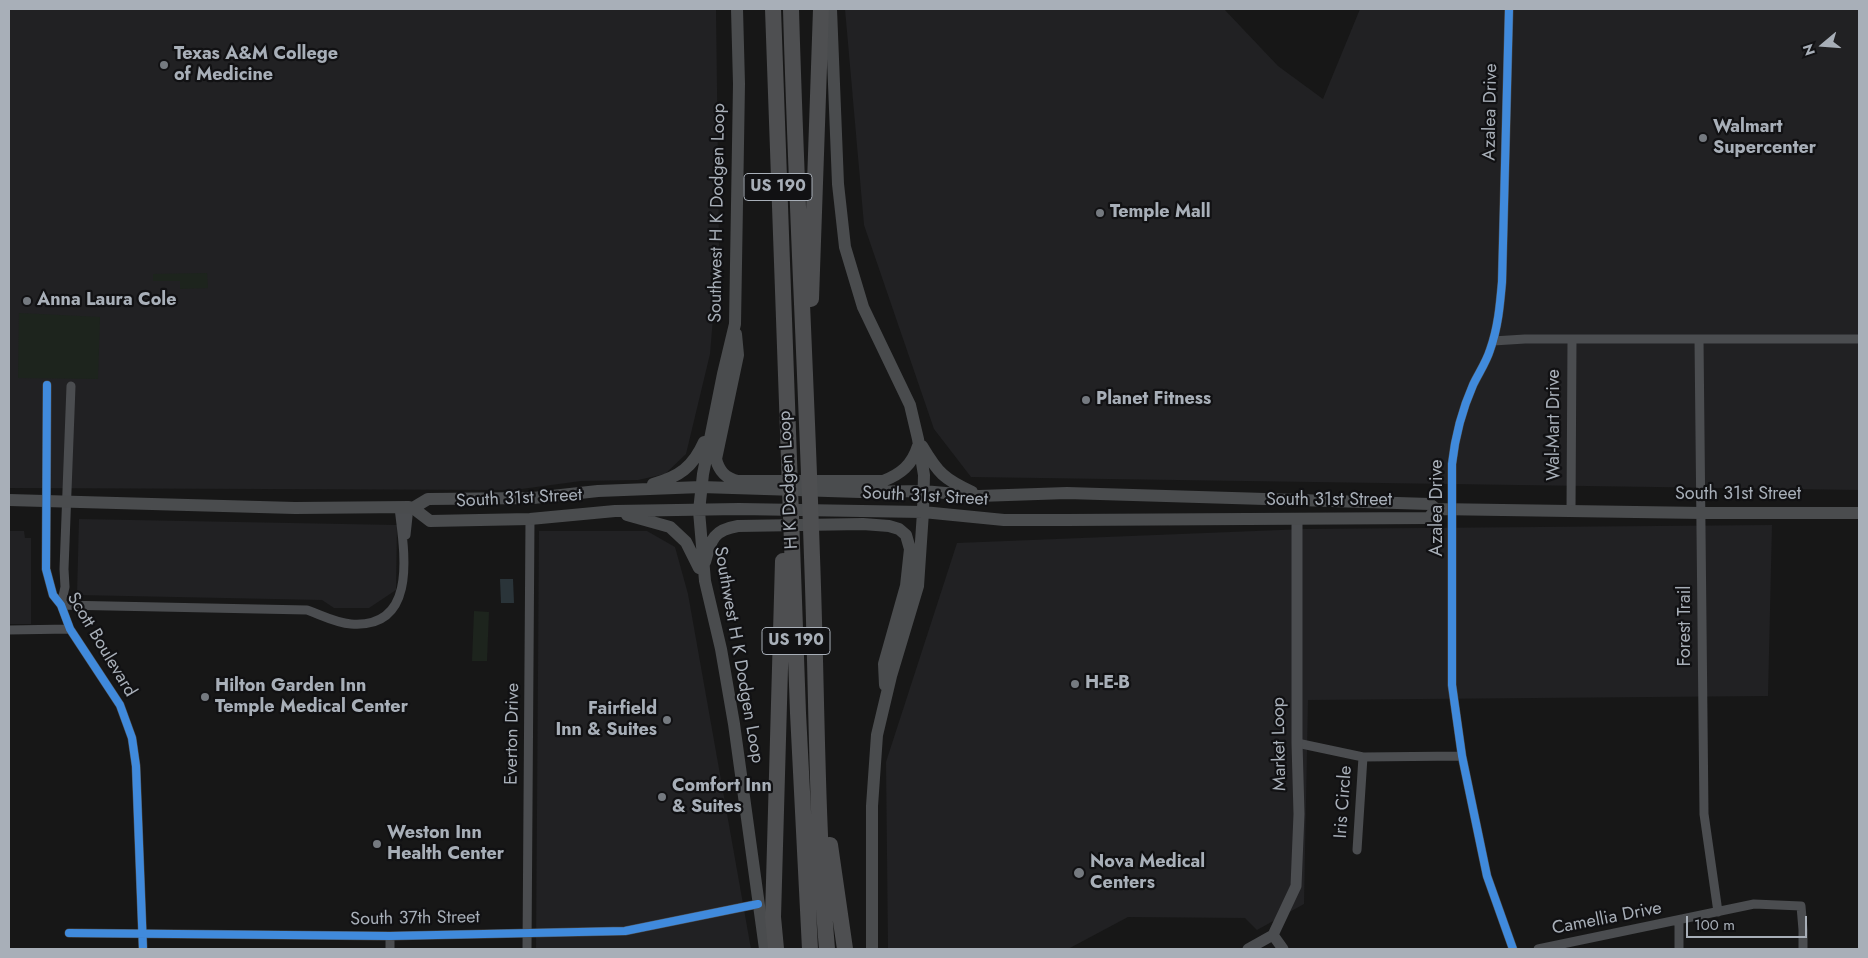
<!DOCTYPE html>
<html>
<head>
<meta charset="utf-8">
<style>
	body { margin:0 }
	#map { position:relative; width:1868px; height:958px; overflow:hidden; background:#171717; font-family:Jost,sans-serif }
	canvas { display:block }
	.frame { position:absolute; inset:0; border:10px solid #a8afb8; pointer-events:none }
	.north { position:absolute; left:1798px; top:20px; width:50px; height:50px; -webkit-text-stroke:4px #111113; paint-order:stroke; rotate:252deg; font-size:14px; font-weight:700; line-height:20px; text-align:center; color:#a8afb8 }
	.north::after { content:''; display:block; margin:auto; width:18px; height:22px; background:#a8afb8; clip-path:polygon(50% 0,100% 100%,50% 72%,0 100%) }
	.scale { position:absolute; left:1686px; top:916px; width:121px; height:22px; box-sizing:border-box; border:2px solid #a8afb8; border-top:0; padding-left:6px; font-size:15px; line-height:18px; white-space:nowrap; color:#a8afb8; -webkit-text-stroke:4px #111113; paint-order:stroke }
</style>
</head>
<body>
<div id="map">
<canvas width="1868" height="958"></canvas>
<div class="frame"></div>
<div class="north">N</div>
<div class="scale">100 m</div>
</div>
<script>
const g = document.querySelector('canvas').getContext('2d');
g.lineJoin = 'round';
function fill(path, color) { g.fillStyle = color; g.fill(path, 'evenodd'); }
function stroke(path, color, width, dash) { g.strokeStyle = color; g.lineWidth = width; g.lineCap = dash ? 'butt' : 'round'; g.setLineDash(dash || []); g.stroke(path); }
function label(font, color, halo, rows, align = 'center') {
  g.font = font + ' Jost,sans-serif'; g.lineWidth = 4.5; g.setLineDash([]); g.textBaseline = 'middle'; g.strokeStyle = halo; g.fillStyle = color; for (const [text, x, y, turn = 0] of rows) {
    g.save(); g.translate(x, y); g.rotate((+turn || 0) * Math.PI / 180); g.textAlign = isNaN(turn) ? turn : align; if (halo) g.strokeText(text, 0, 0); g.fillText(text, 0, 0); g.restore();
  }
}
const built = new Path2D(`
	M9 9H716L719 246 710 354 686 454 665 474 638 480 581 481 514 490 9 488Z
	M845 9H1224L1278 66 1323 99 1360 9H1859V490L971 477 934 429 864 225Z
	M79 519 397 525 396 590 369 608H334L322 600 77 595Z
	M1772 525 1768 696 1308 700 1304 904 1257 930 1245 918 1128 917 1068 949H888L886 762 957 543 1305 529Z
	M9 531H24L25 538H31V624H9Z
	M539 531H647L675 547 688 594 751 949H536Z`);
const green = new Path2D(`
	M207 273 208 288 180 289V281H153V274Z
	M19 313 100 317 98 379 18 378Z
	M474 611 489 612 487 661H472Z`);
const water = new Path2D(`
	M500 579H513L514 603H501Z`);
const minor = new Path2D(`
	M1509 9 1502 282C1500 305 1498 328 1490 350 1486 363 1478 374 1473 385 1462 410 1455 437 1452 464V685L1462 756 1487 876 1513 949
	M1699 339 1704 814 1718 912
	M1493 341 1525 339H1859
	M47 385 46 569 53 595 61 605 70 629 120 705 132 738 136 766 143 949
	M1571 511 1572 339
	M406 535 409 507
	M61 605 307 610C321 615 336 623 351 624 419 629 404 550 399 508
	M61 605 65 587 64 569 71 386
	M9 630 70 629
	M1297 743 1363 757 1462 756
	M1357 850 1363 757
	M69 933 390 936 625 931 758 904
	M390 936V949
	M527 949 530 519
	M1538 949 1754 904 1801 906 1803 930V949
	M1679 949V921`);
const tertiary = new Path2D(`
	M1273 935 1283 949
	M1248 949 1273 935 1296 886 1299 814 1297 743V519`);
const secondary = new Path2D(`
	M737 9 739 84 735 324 723 374 703 474 699 511 705 581 721 649 734 724 765 949
	M831 9 838 184 845 247 863 307 910 405 918 439 924 475 923 512 918 586 891 676 877 735 872 806V949
	M736 334 738 355 716 459C719 471 725 478 738 481H883C901 474 912 465 918 446
	M922 446C938 473 944 479 972 492
	M653 484C679 477 693 467 704 442
	M9 500 295 508 409 507 413 508 430 521 530 519 615 511 739 509 923 512 1004 520H1066L1429 518 1436 509
	M413 508 428 499 533 498 598 491 701 487 860 492 923 491 979 496 1067 493 1430 504 1436 509 1702 513H1859
	M627 515 670 527 686 542 699 568
	M705 562C711 540 713 530 738 526L863 524 889 526 899 529 906 535 910 549 906 586 884 664 885 685`);
const motorway = new Path2D(`
	M773 9 798 713 810 949
	M791 9C796 192 806 374 812 557 817 688 816 819 827 949
	M811 299 821 9
	M830 845 845 949
	M776 949 773 917 783 561`);
const cycleway = new Path2D(`
	M1509 9 1502 282C1500 305 1498 328 1490 350 1486 363 1478 374 1473 385 1462 410 1455 437 1452 464V685L1462 756 1487 876 1513 949
	M47 385 46 569 53 595 61 605 70 629 120 705 132 738 136 766 143 949
	M69 933 390 936 625 931 758 904`);
const markers = [
	[164,65,5,"#757a80"],
	[1703,138,5,"#757a80"],
	[1100,213,5,"#757a80"],
	[27,301,5,"#757a80"],
	[1086,400,5,"#757a80"],
	[1075,684,5,"#757a80"],
	[205,697,5,"#757a80"],
	[667,720,5,"#757a80"],
	[662,797,5,"#757a80"],
	[377,844,5,"#757a80"],
	[1079,873,6,"#757a80"]
];
const shields = [
	[778,187,68],
	[796,641,68]
];
const shieldNames = [
	["US 190",778,187],
	["US 190",796,641]
];
const poiNames = [
	["Texas A&M College",174,55],
	["of Medicine",174,76],
	["Walmart",1713,128],
	["Supercenter",1713,149],
	["Temple Mall",1110,213],
	["Anna Laura Cole",37,301],
	["Planet Fitness",1096,400],
	["H-E-B",1085,684],
	["Hilton Garden Inn",215,687],
	["Temple Medical Center",215,708],
	["Fairfield",657,710,"right"],
	["Inn & Suites",657,731,"right"],
	["Comfort Inn",672,787],
	["& Suites",672,808],
	["Weston Inn",387,834],
	["Health Center",387,855],
	["Nova Medical",1090,863],
	["Centers",1090,884]
];
const streetNames = [
	["Azalea Drive",1491,112,-89],
	["Southwest H K Dodgen Loop",718,213,-89],
	["Wal-Mart Drive",1555,425,-90],
	["H K Dodgen Loop",789,480,-93],
	["South 31st Street",1738,495],
	["South 31st Street",925,497,3],
	["South 31st Street",519,499,-3],
	["South 31st Street",1329,501],
	["Azalea Drive",1438,508,-90],
	["Forest Trail",1686,626,-90],
	["Scott Boulevard",101,645,59],
	["Southwest H K Dodgen Loop",738,655,80],
	["Everton Drive",513,734,-89],
	["Market Loop",1280,744,-91],
	["Iris Circle",1344,802,-86],
	["South 37th Street",415,919,-1],
	["Camellia Drive",1607,919,-11]
];
fill(built, '#212123');
fill(green, '#1d241d');
fill(water, '#2a3439');
stroke(minor, '#4b4d50', 9);
stroke(tertiary, '#4b4d50', 11);
stroke(secondary, '#4a4c4e', 12);
stroke(motorway, '#4e4f51', 16);
stroke(cycleway, '#408adc', 8);
for (const [x, y, r, color] of markers) { const dot = new Path2D(); dot.arc(x, y, r, 0, 2 * Math.PI); g.fillStyle = color; g.fill(dot); stroke(dot, '#111113', 2); }
for (const [x, y, w] of shields) { const box = new Path2D(); box.roundRect(x - w / 2, y - 13.5, w, 27, 4); g.fillStyle = '#111113'; g.fill(box); stroke(box, '#a8afb8', 1); }
label('bold 16px', '#a8afb8', null, shieldNames);
label('bold 18px', '#a8afb8', '#111113', poiNames, 'left');
label('18px', '#a8afb8', '#111113', streetNames);
</script>
</body>
</html>
